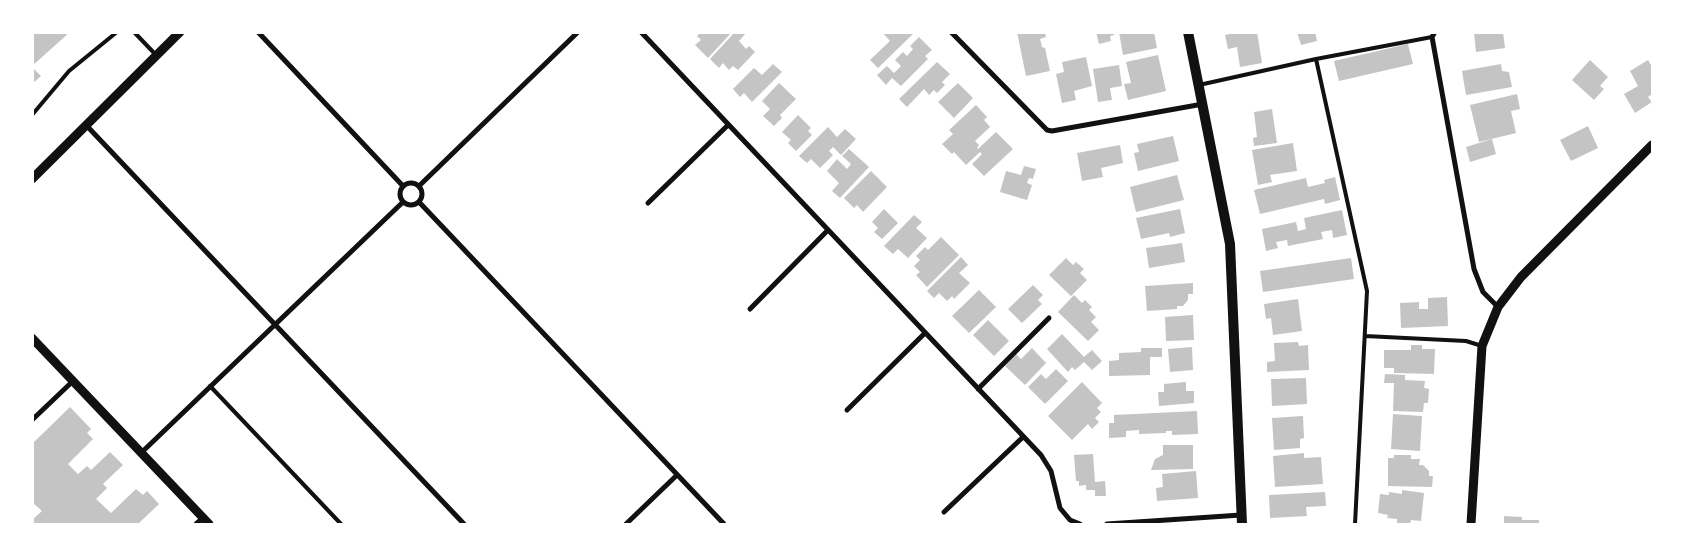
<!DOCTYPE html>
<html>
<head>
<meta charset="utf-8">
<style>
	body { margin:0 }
	#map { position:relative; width:1685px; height:557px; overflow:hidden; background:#fff; font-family:"Open Sans",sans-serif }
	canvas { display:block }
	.frame { position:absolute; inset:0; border:34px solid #fff; pointer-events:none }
</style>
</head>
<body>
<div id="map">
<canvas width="1685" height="557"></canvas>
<div class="frame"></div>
</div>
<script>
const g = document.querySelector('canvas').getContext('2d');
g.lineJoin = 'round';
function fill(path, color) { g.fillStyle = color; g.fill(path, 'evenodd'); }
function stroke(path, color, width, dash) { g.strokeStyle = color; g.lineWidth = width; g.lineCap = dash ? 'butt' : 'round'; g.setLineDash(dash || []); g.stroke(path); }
const building = new Path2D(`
	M35 32H70L32 66V35Z
	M701 32H732L708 58 695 45 701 40 697 36Z
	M735 32H745L746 33 739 41 746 49 749 46 755 52 738 70 733 66 729 70 723 63 719 68 710 59Z
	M882 32H915L878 68 870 60 890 41Z
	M1017 32H1045L1046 37 1040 39 1042 47 1045 48 1050 71 1026 76Z
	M1096 32H1114V35L1110 36 1111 41 1099 44Z
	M1119 32H1154L1157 48 1123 55Z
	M1239 32H1257L1262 63 1240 67 1237 47 1228 49 1225 35Z
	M1297 32H1315L1317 41 1301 45Z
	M1474 32H1503L1505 48 1476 52Z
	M919 37 932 50 925 56 928 59 901 86 892 78 886 85 877 75 887 66 894 73 901 66 895 60 903 52 907 56 913 49 910 46Z
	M1408 44 1413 64 1339 81 1334 61Z
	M1158 55 1166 91 1128 100 1124 84 1131 83 1126 62Z
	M1086 57 1092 86 1074 91 1076 100 1062 103 1056 74 1064 72 1062 62Z
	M1590 60 1608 77 1600 86 1604 89 1594 100 1572 80Z
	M1648 60 1652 67V94L1648 97 1652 102 1635 113 1624 94 1638 86 1630 71Z
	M937 62 950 74 942 82 945 85 937 93 934 90 929 95 924 89 907 107 899 99Z
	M773 64 782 72 752 102 744 93 740 97 733 89 754 68 762 75Z
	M1501 64 1502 71 1509 72 1512 87 1466 95 1462 71Z
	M1119 65 1122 86 1110 88 1112 100 1098 102 1093 69Z
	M32 67 41 76 32 84Z
	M779 83 796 99 780 115 782 118 774 126 763 116 770 109 762 101Z
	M958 83 973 98 954 118 938 102Z
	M1517 94 1520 109 1511 111 1516 133 1479 142 1470 105Z
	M976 105 987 117 984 120 990 127 975 141 979 145 977 148 978 149 996 132 1013 149 984 176 972 164 982 154 980 152 966 165 954 152 952 154 942 144 953 134 949 130Z
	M1272 109 1277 143 1254 146 1253 138 1257 137 1254 112Z
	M798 115 811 128 808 131 812 135 796 151 788 143 791 140 782 132Z
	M1588 126 1598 148 1571 161 1560 140Z
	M828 127 837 137 845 129 856 139 841 155 833 147 829 151 833 155 820 168 811 159 807 163 799 156Z
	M1173 136 1179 161 1138 171 1134 153 1139 152 1137 144Z
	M1492 139 1496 154 1470 162 1466 147Z
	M1293 143 1297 171 1270 175 1272 182 1258 185 1252 150Z
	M1120 145 1123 163 1101 168 1103 177 1082 181 1077 153Z
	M849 149 869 167 840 198 832 191 839 183 827 171 837 159 847 169 851 164 842 156Z
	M1024 166 1036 169 1033 179 1029 178 1027 183 1032 185 1027 200 1000 192 1006 171 1021 175Z
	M871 171 887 187 863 212 857 205 854 208 844 198Z
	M1177 175 1184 200 1136 212 1130 187Z
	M1335 177 1340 200 1325 204 1324 199 1260 214 1254 190 1306 178 1308 187 1325 183 1324 180Z
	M884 209 898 223 882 239 874 232 878 228 872 222Z
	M1180 209 1185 233 1170 237 1169 233 1141 239 1136 218Z
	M1342 210 1347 235 1333 238 1332 230 1321 232 1323 239 1288 246 1287 240 1276 242 1278 248 1266 251 1262 229 1296 222 1298 231 1306 229 1304 218Z
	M914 215 922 222 916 228 927 238 908 258 898 249 893 254 884 246Z
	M941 237 959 255 927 287 916 275 920 272 914 266 920 260 916 256 925 247 928 250Z
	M1182 243 1185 262 1149 268 1146 248Z
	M961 257 968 265 959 273 970 283 954 299 952 296 947 301 939 293 934 298 927 291Z
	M1066 258 1073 265 1076 262 1084 269 1080 273 1087 280 1071 296 1049 275Z
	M1351 258 1354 279 1263 292 1260 271Z
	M1193 283V294H1188V300L1183 306H1177V309L1147 311 1145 286Z
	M1033 285 1043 295 1038 300 1042 304 1022 323 1008 309Z
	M979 290 996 307 969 333 952 316Z
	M1074 295 1082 303 1085 300 1092 307 1089 310 1096 317 1091 322 1099 330 1088 341 1058 312Z
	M1447 297 1448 326 1401 328 1400 303 1419 302V309H1428V298Z
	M1298 299 1302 331 1273 335 1271 318 1266 319 1264 304Z
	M1193 315 1194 340 1166 341 1165 317Z
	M988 320 1009 341 994 356 973 335Z
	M1062 334 1084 357 1092 350 1102 361 1092 370 1084 362 1075 370 1072 367 1068 372 1047 349Z
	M1298 342 1299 346 1308 345 1309 370 1267 372V362L1275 361 1274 343Z
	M1411 345H1422V349H1435L1434 374 1394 373V368H1384V350H1411Z
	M1192 347 1193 370 1170 372 1168 349Z
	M1032 348 1046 363 1025 385 1005 366 1016 354 1021 359Z
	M1141 348H1162V357H1150V375L1109 376V361L1119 360V353L1141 352Z
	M1056 369 1068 381 1045 404 1028 387 1041 374 1046 379Z
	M1385 374 1405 375V380L1425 381 1424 388 1429 389 1428 403H1424L1423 412 1393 411 1394 383H1384Z
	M1306 378 1307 404 1272 406 1271 379Z
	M1082 382 1102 403 1097 408 1101 412 1095 418 1099 422 1092 429 1088 424 1072 440 1048 416Z
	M1186 382V391H1194V403L1159 406 1158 392H1164V384Z
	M70 407 91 429 87 433 93 439 68 464 78 474 87 466 91 470 110 452 123 465 103 484 107 488 96 499 111 513 136 489 143 495 147 491 159 504 138 524H32V520L42 511 32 502V444Z
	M1197 411 1198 434 1172 435V431H1166V433L1139 434V430L1126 431V437L1109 438V423H1114V415Z
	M1393 414 1422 416 1420 451 1391 449Z
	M1303 416 1304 438 1300 439V448L1274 450 1272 418Z
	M1163 445H1193V469L1151 470 1155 459 1163 455Z
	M1304 453V458L1321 457 1323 484 1275 487 1273 456Z
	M1093 454 1095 482 1105 481 1106 496H1095V490H1086V485L1079 486V481H1076L1074 455Z
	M1394 455H1411V459H1420L1419 465H1423L1429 471V476H1433L1432 487 1388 486V458H1394Z
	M1196 471 1198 498 1157 501 1156 488 1163 487 1162 474Z
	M1402 490 1424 493 1421 521 1411 520 1410 524H1397V519L1387 518 1388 515 1378 513 1380 494 1389 495V492L1402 494Z
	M1325 492 1326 506 1306 507 1307 516 1270 518 1269 495Z
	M1504 516 1522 517V520H1539V524H1504Z`);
const service = new Path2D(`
	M134 32 156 55
	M1316 59 1367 291 1355 524
	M1199 85 1316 59 1432 37
	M32 115 69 71 117 32
	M1365 336 1466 341 1482 346
	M210 386 341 524`);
const minor = new Path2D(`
	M258 32 403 186
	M641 32 1041 455 1051 471 1060 508 1070 520 1080 524
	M951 32 1047 130 1052 131 1203 104
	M1435 32 1432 37 1474 269 1483 292 1498 307
	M86 125 464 524
	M400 194a11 11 0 1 1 22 0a11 11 0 1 1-22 0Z
	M419 186 578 32
	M419 202 724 524
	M648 203 728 125
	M750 309 828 230
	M978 389 1049 318
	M847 410 925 333
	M32 420 73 381
	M141 453 403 202
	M944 512 1023 437
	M196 524 203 518
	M626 524 677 475
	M1107 524 1241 515`);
const tertiary = new Path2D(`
	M32 179 180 32
	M32 338 209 524
	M1471 524 1482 346 1498 307 1521 277 1652 145`);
const secondary = new Path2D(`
	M1188 32 1230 244 1242 524`);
fill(building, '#c4c4c4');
stroke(service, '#111', 4);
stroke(minor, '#111', 5);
stroke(tertiary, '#111', 9);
stroke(secondary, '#111', 10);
</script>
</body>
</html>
